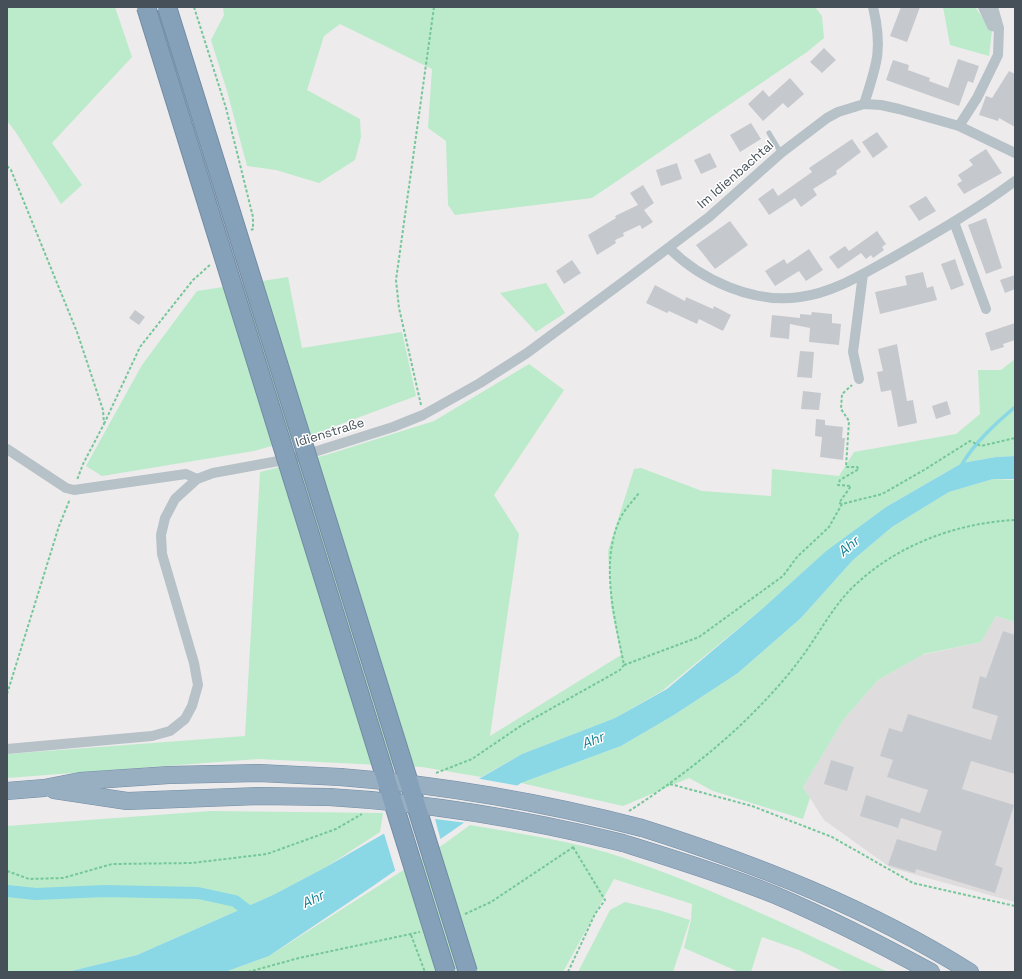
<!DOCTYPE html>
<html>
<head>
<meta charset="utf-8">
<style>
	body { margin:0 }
	#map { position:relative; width:1022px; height:979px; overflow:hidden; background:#eeebec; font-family:"Space Grotesk",sans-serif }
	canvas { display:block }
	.frame { position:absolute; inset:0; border:8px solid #455058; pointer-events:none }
</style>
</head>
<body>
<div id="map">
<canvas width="1022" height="979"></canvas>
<div class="frame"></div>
</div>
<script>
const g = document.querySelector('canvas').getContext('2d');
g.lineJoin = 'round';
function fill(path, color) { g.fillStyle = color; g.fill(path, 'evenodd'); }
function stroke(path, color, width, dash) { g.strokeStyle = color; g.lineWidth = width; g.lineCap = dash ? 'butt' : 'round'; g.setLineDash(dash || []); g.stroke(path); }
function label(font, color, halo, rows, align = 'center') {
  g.font = font + ' "Space Grotesk",sans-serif'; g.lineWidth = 3; g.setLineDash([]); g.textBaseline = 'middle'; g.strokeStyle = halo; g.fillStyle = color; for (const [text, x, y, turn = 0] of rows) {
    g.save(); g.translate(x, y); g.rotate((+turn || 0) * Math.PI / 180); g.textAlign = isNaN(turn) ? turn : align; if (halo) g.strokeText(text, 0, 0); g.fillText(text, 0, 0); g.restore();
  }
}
const education = new Path2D(`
	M996 616 1015 622V902L891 868 824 820 803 787 844 719 878 680 922 655 981 642Z`);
const green = new Path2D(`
	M7 7H115L132 57 52 143 82 185 61 204 15 131 7 121Z
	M223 7H815L822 16 824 38 807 52 592 198 455 215 448 205 446 141 428 128 432 69 340 24 324 36 307 90 360 119 361 137 355 160 319 183 276 170 247 166 227 91 211 40 224 15Z
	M943 7H975L992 31 989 56 950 45Z
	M288 277 302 348 402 332 416 396 317 433 254 451 102 476 86 466 142 365 197 291Z
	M546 283 565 313 536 332 500 293Z
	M1015 359V456L996 457 962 463 886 507 826 551 762 609 662 691 615 718 522 754 481 777 422 767 258 759 7 778V754L245 736 260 472 326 455 434 421 529 364 564 390 494 495 519 534 490 736 621 655 611 607 608 551 634 469 641 468 702 491 771 496 772 469 839 476 854 452 956 434 980 414 978 370H1001Z
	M993 479 1015 480V622L996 616 981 642 924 654 878 680 844 719 803 787 810 798 803 819 713 791 689 778 623 806 521 783 621 746 674 715 738 673 801 618 853 560 892 527 949 492Z
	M211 811 383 813 380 832 326 867 273 895 137 955 67 972H7V826Z
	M470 825C521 834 575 841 624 858 715 889 801 932 888 972H844L799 950 762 937 751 972H739L684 948 691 920 692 904 614 879 563 972H225L269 956 444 844Z
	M625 902 662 911 690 920 673 972H578L610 910Z`);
const water = new Path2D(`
	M1015 456V479H993L949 492 892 527 853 560 801 618 738 673 674 715 621 746 521 783 373 886 269 956 225 972H67L137 955 273 895 326 867 522 754 615 718 667 689 762 609 826 551 886 507 962 463 996 457Z`);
const pier = new Path2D(`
	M475 778 520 786 467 823 435 819 441 841 396 873 383 830Z`);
const stream = new Path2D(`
	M961 466C974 443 995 424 1015 407`);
const canal = new Path2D(`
	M7 891 36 894 105 891 198 893 235 901 257 918`);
const building = new Path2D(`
	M901 7H920L907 42 890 36Z
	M824 48 836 60 822 73 810 62Z
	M958 59 979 66 973 83 968 81 959 106 886 80 893 60 909 65 908 70 930 78 929 81 948 88Z
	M1009 71 1015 74V127L999 118 998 121 979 115 986 96 992 98Z
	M790 78 804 94 788 108 783 103 763 121 748 104 763 90 769 97Z
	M751 123 761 139 740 152 730 135Z
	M877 132 888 147 873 158 862 142Z
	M852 139 861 152 836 171 837 174 813 189 817 195 801 207 795 198 769 215 758 199 773 188 778 196 812 172 809 168Z
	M986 149 1002 173 964 194 957 184 962 181 958 175 973 165 969 160Z
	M710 153 717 167 701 174 694 160Z
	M677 163 682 179 661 186 656 170Z
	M643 185 654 203 644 210 653 222 642 229 640 225 623 233 624 236 615 240 616 243 597 255 588 235 616 218 615 216 638 205 630 193Z
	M926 196 936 211 919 221 909 206Z
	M986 218 1002 268 986 274 968 225Z
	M730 221 748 245 715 269 696 245Z
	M877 231 886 244 882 247 884 250 873 258 871 255 866 259 861 253 838 269 829 257 845 246 849 251Z
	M809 249 823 270 806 281 799 271 775 286 765 271 784 259 787 264Z
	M955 259 964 285 951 290 941 264Z
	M572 260 581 273 564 284 556 271Z
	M923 272 927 288 933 286 937 300 880 314 875 292 907 285 905 276Z
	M1015 275V289L1005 293 1000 280Z
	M655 285 685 301 686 297 713 309 714 306 731 315 723 331 699 319 697 324 669 311 667 313 646 303Z
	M135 310 145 317 139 325 129 318Z
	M812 312 832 314V323L841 324 839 345 809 342 810 328 790 324 789 339 770 337 772 315 800 318V314L811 315Z
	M1015 323V340L1003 344 1004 347 991 351 985 333Z
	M897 344 907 401 913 400 917 423 898 427 891 390 881 392 877 372 883 371 878 349Z
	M800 351 814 352 812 378 797 377Z
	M803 391 821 393 819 410 801 409Z
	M947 401 951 414 936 419 932 406Z
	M816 419 825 420V425L843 427 842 438H845L843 460 820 457 822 437 815 436Z
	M1003 631 1015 635V774L971 761 962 789 1014 805 995 865 1003 868 995 893 916 869 915 873 888 865 897 839 936 851 942 831 901 818 898 828 860 816 866 795 920 813 928 790 887 777 893 760 880 756 889 728 902 732 908 714 991 740 998 716 972 708 980 676 986 678Z
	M831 760 854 767 847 791 824 784Z`);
const path = new Path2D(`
	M194 7 226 108 253 217V229L251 230
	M7 166 11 170 77 332 103 410 104 424 83 464 77 480
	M421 405 399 308 396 280 434 7
	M104 424 140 347 193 280 211 264
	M842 504 839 503 851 486 838 485 840 480 859 469 857 467H846L849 421 841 409 842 394 852 385
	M624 665 699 637 783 576 797 557 829 527 842 504 882 494 924 470 970 441 981 446 1015 438
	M7 694 59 526 70 499
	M436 773 472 759 522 725 620 670 624 665C615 619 600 566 619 521 623 511 632 502 639 493
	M670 784 752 806 832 837 913 883 1015 906
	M629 811C671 784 712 753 748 718 765 701 784 681 798 662 817 638 831 608 854 586 897 545 956 523 1015 520
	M7 871 29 879 63 878 112 864 192 863 267 854 336 829 362 814
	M465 914 491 902 575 846
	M411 935 425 972
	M248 972 299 958 420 932
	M568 972 595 914 605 900 573 847`);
const service = new Path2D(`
	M769 133 781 153`);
const minor = new Path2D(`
	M993 7 999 28
	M864 104C877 64 883 49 873 7
	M959 126 977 98 998 55 999 28 992 26 983 7
	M954 222 986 309
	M669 248C701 280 753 304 800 297 833 293 863 274 892 258 934 234 976 210 1015 181
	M859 379 853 352 863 274
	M7 449 66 488 74 490 186 474 197 479
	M7 749 152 736 170 731 185 719 192 706 198 685 194 663 162 554 161 535 165 518 175 499 197 479 213 473 295 458 393 427 423 415 480 383 527 353 631 276 709 217 781 153 827 118 838 112 864 104 881 105 899 109 959 126 1015 153`);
const trunk = new Path2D(`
	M54 790 127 801 259 796 329 797
	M7 791 44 788 80 781 169 775 259 773 340 777
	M642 828C756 864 868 908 970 972
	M623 843C674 859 726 875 775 895 829 918 880 944 931 972`);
const trunkBridge = new Path2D(`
	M340 777C443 785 542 802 642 828
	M329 797C429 803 526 819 623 843`);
const motorwayBridge = new Path2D(`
	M146 7 446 972
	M167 7 468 972`);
const streetNames = [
	["Im Idienbachtal",736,175,-41],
	["Idienstraße",330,433,-17]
];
const waterNames = [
	["Ahr",849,547,-41],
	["Ahr",593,741,-22],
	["Ahr",313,900,-26]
];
fill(education, '#dfdcdd');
fill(green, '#bbebca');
fill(water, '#8ad8e6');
fill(pier, '#eeebec');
stroke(stream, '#8ad8e6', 3.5);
stroke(canal, '#8ad8e6', 12);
fill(building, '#c5c9ce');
stroke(trunk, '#718ca4', 18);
stroke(path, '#75c799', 2, [3, 2]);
stroke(service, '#b7c1c8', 5);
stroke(minor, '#b7c1c8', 10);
stroke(trunk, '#98afc2', 17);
stroke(trunkBridge, '#718ca4', 18, []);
stroke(motorwayBridge, '#718ca4', 20, []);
stroke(trunkBridge, '#98afc2', 17);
stroke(motorwayBridge, '#85a1b9', 18);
label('13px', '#455058', '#fff', streetNames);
label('italic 14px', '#138295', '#fff', waterNames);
</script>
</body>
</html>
